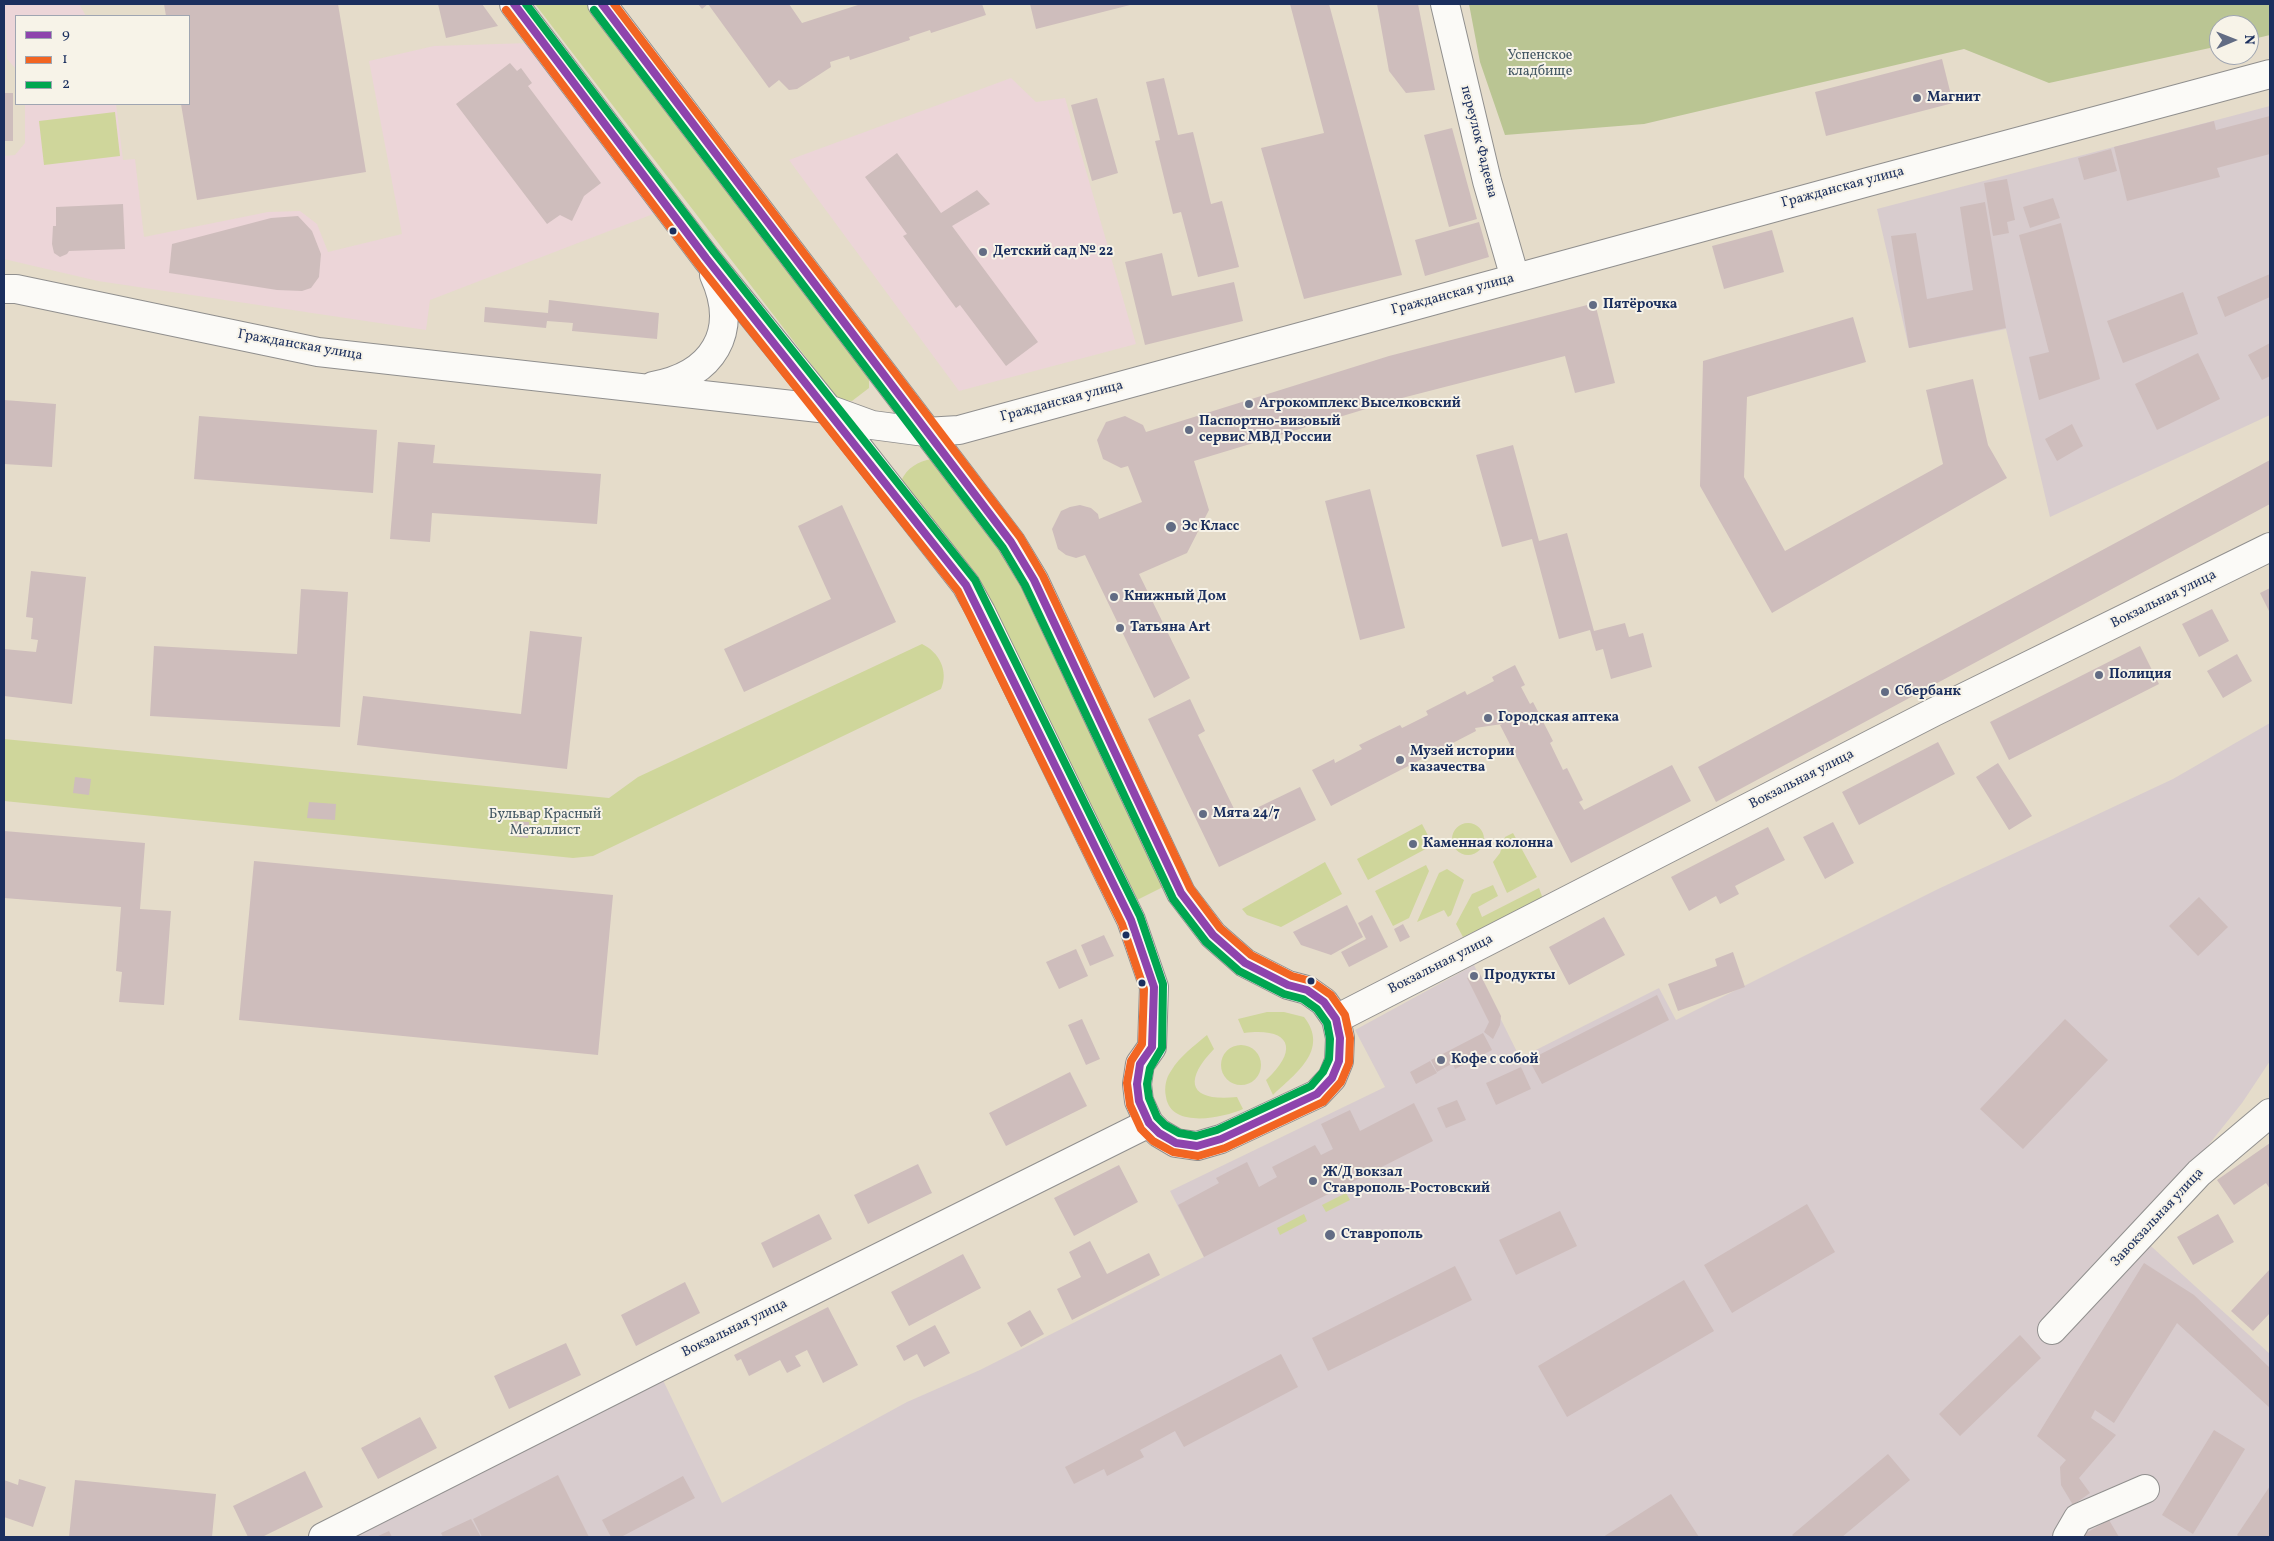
<!DOCTYPE html>
<html>
<head>
<meta charset="utf-8">
<style>
	body { margin:0 }
	#map { position:relative; width:2274px; height:1541px; overflow:hidden; background:#e5dcca; font-family:Vollkorn,serif }
	canvas { display:block }
	.frame { position:absolute; inset:0; border:5px solid #1b2f5e; pointer-events:none }
	.legend { position:absolute; left:15px; top:15px; width:175px; height:90px; box-sizing:border-box; background:#f7f3e8; border:1px solid #9fa5b1; margin:0; padding:6px 9px; list-style:none; font-size:15px; color:#1b2f5e }
	.legend li { display:flex; align-items:center; gap:10px; height:25px }
	.legend b { width:25px; border:1px solid #9fa5b1 }
	.north { position:absolute; left:2209px; top:15px; width:50px; height:50px; box-sizing:border-box; background:#f7f3e8; border:1px solid #9fa5b1; border-radius:50%; rotate:89deg; font-size:14px; font-weight:700; line-height:20px; text-align:center; color:#1b2f5e }
	.north::after { content:''; display:block; margin:auto; width:18px; height:22px; background:#626c84; clip-path:polygon(50% 0,100% 100%,50% 72%,0 100%) }
</style>
</head>
<body>
<div id="map">
<canvas width="2274" height="1541"></canvas>
<div class="frame"></div>
<ul class="legend">
<li><b style="height:6px;background:#8e44ad"></b>9</li>
<li><b style="height:6px;background:#f26522"></b>1</li>
<li><b style="height:6px;background:#00a651"></b>2</li>
</ul>
<div class="north">N</div>
</div>
<script>
const g = document.querySelector('canvas').getContext('2d');
g.lineJoin = 'round';
function fill(path, color) { g.fillStyle = color; g.fill(path, 'evenodd'); }
function stroke(path, color, width, dash) { g.strokeStyle = color; g.lineWidth = width; g.lineCap = dash ? 'butt' : 'round'; g.setLineDash(dash || []); g.stroke(path); }
function label(font, color, halo, rows, align = 'center') {
  g.font = font + ' Vollkorn,serif'; g.lineWidth = 4; g.setLineDash([]); g.textBaseline = 'middle'; g.strokeStyle = halo; g.fillStyle = color; for (const [text, x, y, turn = 0] of rows) {
    g.save(); g.translate(x, y); g.rotate((+turn || 0) * Math.PI / 180); g.textAlign = isNaN(turn) ? turn : align; if (halo) g.strokeText(text, 0, 0); g.fillText(text, 0, 0); g.restore();
  }
}
const built = new Path2D(`
	M4 4H79L86 16H16V69L7 59Z
	M530 43 661 211 430 300 426 330 98 281 4 259V156L15 155 25 143V104H116L123 160 135 159 144 237 268 212 300 211 317 224 328 252 402 234 369 61 434 46Z
	M1011 78 1036 102 1065 98 1136 344 959 391 789 160Z`);
const industrial = new Path2D(`
	M2270 106V415L2050 517 2006 329 1909 348 1877 209Z
	M2270 723V1061L2242 1103 2198 1158 2131 1228 2270 1354V1537H338L661 1376 722 1503 907 1402 980 1370 1204 1257 1170 1191 1385 1087 1355 1030 1474 965 1520 1058 1659 988 1676 1020 1936 890 2173 779Z`);
const green = new Path2D(`
	M535 4H590L869 372V388L852 401 838 399Z
	M115 112 120 156 44 165 39 121Z
	M932 459 1003 550 1027 588 1167 885 1133 902 901 481C907 468 918 461 932 459Z
	M922 644C939 652 949 671 941 689L593 856 573 858 4 801V739L609 798 638 777Z
	M1452 839a16 16 0 1 1 32 0a16 16 0 1 1-32 0Z
	M1422 824 1433 845 1368 880 1357 859Z
	M1513 833 1537 877 1507 893 1493 862 1500 853 1505 837Z
	M1325 862 1342 894 1281 927 1247 915 1242 909Z
	M1426 865 1429 871 1409 918 1393 926 1375 891Z
	M1447 869 1464 880 1451 915 1448 917 1444 910 1417 922 1439 873Z
	M1493 885 1498 896 1478 907 1482 917 1539 888 1543 899 1463 937 1456 924 1472 894Z
	M1267 1012H1284L1304 1017C1330 1050 1295 1074 1273 1095L1266 1080C1300 1049 1290 1027 1244 1033L1238 1019Z
	M1207 1035 1214 1049C1182 1082 1190 1102 1237 1097L1243 1109C1223 1118 1171 1129 1166 1097 1164 1087 1166 1078 1171 1071 1180 1056 1194 1046 1207 1035Z
	M1221 1065a20 20 0 1 1 40 0a20 20 0 1 1-40 0Z
	M1346 1193 1350 1200 1326 1212 1322 1205Z
	M1304 1214 1307 1221 1280 1235 1277 1228Z`);
const forest = new Path2D(`
	M1469 4H2270V35L2249 40V25H2219V46L2049 83 1964 49 1644 124 1505 135 1480 62Z`);
const building = new Path2D(`
	M164 4H338L366 172 197 200 181 104H189V16H166Z
	M438 4H482L498 26 446 38Z
	M698 4H789L802 23 861 4H982L986 15 931 33 930 30 909 37 910 40 850 60 849 56 830 62 831 67 797 89 789 90 779 80 769 88 708 4 702 9Z
	M1030 4H1134L1036 29Z
	M1290 4H1329L1402 275 1304 299 1261 148 1324 133Z
	M1377 4H1418L1435 90 1406 93 1389 71Z
	M1942 59 1953 103 1826 136 1815 92Z
	M510 63 517 71 521 68 532 83 528 86 601 183 584 196 572 221 560 215 547 224 456 104Z
	M1164 78 1178 135 1193 132 1211 204 1222 201 1239 267 1198 277 1181 212 1173 214 1155 141 1160 140 1146 82Z
	M4 93H13V141H4Z
	M1097 98 1118 173 1092 181 1071 105Z
	M2270 116V154L2217 168 2220 177 2127 201 2114 147 2214 121 2216 130Z
	M1452 128 1477 219 1449 227 1424 135Z
	M2111 149 2117 171 2084 180 2078 158Z
	M897 153 941 213 977 190 990 204 952 226 1038 342 1006 366 960 305 956 308 903 236 907 234 865 177Z
	M2007 179 2015 220 2007 222 2009 233 1993 236 1984 183Z
	M2053 198 2060 218 2030 228 2023 207Z
	M1985 202 2006 328 1909 348 1891 236 1916 233 1927 299 1973 290 1960 207Z
	M123 204 125 249 69 251 67 254 60 257 54 253 52 244 53 226H56V207Z
	M298 216 312 231 321 254 319 277 311 288 302 291 277 290 169 273 172 244 271 218Z
	M1479 222 1489 257 1425 276 1415 240Z
	M2061 223 2100 379 2039 400 2029 357 2049 352 2019 235Z
	M1772 230 1784 272 1724 289 1712 246Z
	M1162 253 1172 296 1234 282 1243 321 1145 345 1125 262Z
	M2270 274V297L2225 317 2217 297Z
	M2183 292 2198 334 2123 363 2107 321Z
	M549 300 659 313 657 339 572 331 573 323 547 321 546 328 484 322 485 307 548 313Z
	M1595 303 1615 383 1575 393 1565 356 1402 398 1194 461 1209 510 1187 553 1139 574 1190 678 1154 698 1085 555 1076 558 1066 555 1058 549 1052 529 1061 511 1070 507 1080 505 1091 508 1098 514 1099 519 1142 502 1128 466 1121 468 1103 459 1097 440 1106 422 1125 416 1143 425 1146 432 1389 356Z
	M1853 317 1866 362 1747 397 1744 477 1785 551 1943 464 1926 390 1973 379 1988 445 2007 478 1772 613 1700 486 1703 361Z
	M2270 343V376L2262 380 2248 355Z
	M2198 353 2220 399 2157 430 2135 384Z
	M4 400 56 404 52 467 4 464Z
	M199 416 377 430 373 493 194 479Z
	M2072 424 2083 446 2057 461 2045 439Z
	M398 442 435 445 433 463 601 474 597 524 432 513 430 542 390 539Z
	M1513 445 1539 541 1567 533 1594 631 1625 623 1629 637 1643 633 1652 667 1611 679 1603 649 1596 651 1590 630 1559 639 1532 539 1502 547 1476 455Z
	M2270 460V504L1716 802 1698 767Z
	M1370 489 1405 628 1360 640 1325 501Z
	M842 505 896 622 744 692 724 649 831 599 798 526Z
	M31 571 86 577 72 704 4 696V649L36 652 38 640 31 639 33 618 26 617Z
	M2270 588V613L2260 593Z
	M301 589 348 592 340 727 150 716 154 646 297 654Z
	M2212 609 2229 641 2199 657 2182 624Z
	M530 631 582 637 567 769 357 745 363 696 521 714Z
	M2140 646 2159 684 2009 760 1990 722Z
	M2237 654 2252 681 2223 698 2207 671Z
	M1515 665 1525 685 1521 687 1530 704 1533 702 1553 741 1550 743 1563 770 1567 768 1583 800 1579 802 1584 810 1672 765 1691 801 1571 863 1500 725 1502 724 1475 728 1476 731 1331 806 1312 770 1334 759 1335 763 1362 749 1359 745 1400 725 1402 728 1428 715 1426 711 1465 691 1467 695 1494 681 1492 677Z
	M1190 699 1205 731 1198 735 1238 817 1300 787 1316 820 1219 867 1148 719Z
	M1938 742 1955 774 1859 825 1842 792Z
	M1998 763 2032 816 2009 830 1976 777Z
	M75 777 91 779 89 795 73 793Z
	M309 802 336 804 335 820 307 818Z
	M513 821 529 822 528 838 512 836Z
	M1833 822 1854 863 1825 879 1803 837Z
	M1768 827 1785 860 1735 886 1739 894 1720 904 1716 896 1689 911 1671 877Z
	M4 831 145 843 140 909 171 911 164 1005 119 1002 122 972 116 971 121 907 4 898Z
	M254 861 613 895 598 1055 239 1020Z
	M2199 897 2228 927 2198 956 2169 926Z
	M1347 905 1363 937 1331 955 1301 945 1293 932Z
	M1372 915 1388 947 1349 967 1341 952 1366 939 1358 923Z
	M1604 917 1625 955 1569 985 1549 947Z
	M1403 924 1410 937 1400 942 1394 929Z
	M1104 935 1114 956 1090 966 1081 945Z
	M1076 949 1088 976 1059 989 1046 962Z
	M1733 952 1745 987 1678 1011 1668 984 1717 966 1715 959Z
	M1479 972 1501 1016 1500 1025 1493 1039 1484 1032 1489 1022 1467 978Z
	M1657 995 1669 1020 1542 1084 1529 1060Z
	M1082 1019 1100 1059 1086 1065 1068 1025Z
	M2065 1019 2108 1060 2023 1149 1980 1109Z
	M1483 1033 1492 1050 1455 1069 1453 1063 1437 1072 1431 1060Z
	M1430 1061 1437 1073 1416 1084 1410 1072Z
	M1521 1067 1531 1089 1496 1105 1486 1083Z
	M1070 1072 1087 1106 1006 1146 989 1113Z
	M1457 1100 1466 1120 1446 1128 1437 1108Z
	M1414 1103 1433 1141 1204 1257 1178 1205 1219 1183 1216 1178 1247 1162 1259 1187 1277 1177 1272 1167 1315 1145 1321 1155 1333 1149 1321 1124 1350 1110 1360 1131Z
	M2270 1143V1189L2266 1183 2234 1205 2217 1180Z
	M918 1164 932 1193 868 1224 854 1195Z
	M1119 1165 1138 1202 1074 1236 1054 1198Z
	M1807 1204 1835 1252 1732 1313 1704 1265Z
	M1560 1211 1577 1246 1516 1275 1499 1240Z
	M819 1214 832 1239 773 1268 761 1243Z
	M2218 1214 2234 1242 2193 1265 2177 1237Z
	M1090 1241 1107 1274 1149 1253 1160 1275 1072 1320 1057 1289 1081 1277 1069 1252Z
	M963 1254 981 1288 909 1326 891 1292Z
	M2144 1263 2194 1295 2270 1368V1408L2177 1323 2114 1423 2095 1410 2091 1418 2116 1435 2079 1478 2090 1493 2073 1505 2061 1485 2060 1467 2066 1460 2037 1436Z
	M1455 1266 1472 1300 1328 1371 1312 1338Z
	M2270 1269V1313L2253 1331 2231 1311Z
	M1684 1280 1714 1331 1567 1417 1538 1366Z
	M685 1282 700 1313 636 1346 621 1315Z
	M828 1307 858 1365 823 1383 807 1350 795 1356 801 1366 787 1373 780 1360 749 1376 741 1359 737 1361 734 1355Z
	M1030 1310 1044 1334 1021 1347 1007 1323Z
	M935 1325 950 1353 924 1367 917 1354 904 1361 896 1346Z
	M2020 1335 2041 1358 1960 1436 1939 1414Z
	M566 1343 581 1375 509 1409 494 1376Z
	M1281 1354 1298 1387 1184 1447 1175 1431 1140 1450 1144 1457 1107 1476 1104 1469 1074 1484 1065 1467Z
	M420 1417 437 1448 378 1479 361 1448Z
	M2214 1430 2245 1449 2193 1534 2162 1515Z
	M1888 1454 1910 1480 1842 1537H1794L1792 1535Z
	M305 1471 323 1507 262 1537H248L233 1506Z
	M558 1475 589 1537H482L473 1519Z
	M683 1476 695 1498 621 1537H611L602 1520Z
	M19 1479 46 1487 33 1527 4 1517V1480L18 1485Z
	M75 1480 216 1494 212 1537H69Z
	M2270 1486V1537H2239L2237 1535Z
	M1671 1494 1699 1537H1603Z
	M471 1519 481 1537H443L441 1533Z
	M2109 1520 2119 1537H2079Z
	M389 1531 392 1537H376Z`);
const minor = new Path2D(`
	M1445 4 1487 181 1515 278
	M1336 1019 1934 712 2270 547
	M2052 1330 2199 1173 2270 1113
	M323 1537 659 1367 1149 1123
	M2067 1537 2078 1518 2145 1489`);
const major = new Path2D(`
	M514 4 706 258 828 409 966 585 981 612 1131 920 1154 987 1152 1047 1140 1064 1137 1084 1139 1101 1149 1123 1159 1133 1176 1143 1197 1146 1221 1139 1317 1094 1332 1078 1339 1061 1340 1038 1336 1019 1324 1002 1307 990 1288 985 1245 963 1213 935 1181 893 1034 580 1011 542 602 4
	M4 289H16L318 352 828 409 872 425 925 432 959 430 1868 182 2270 74
	M653 386C713 375 740 332 714 275`);
const bus1 = new Path2D(`
	M514 4 706 258 966 585 1131 920 1154 987 1152 1047 1140 1064 1137 1084 1139 1101 1149 1123 1159 1133 1176 1143 1197 1146 1221 1139 1317 1094 1332 1078 1339 1061 1340 1038 1336 1019 1324 1002 1307 990 1288 985 1245 963 1213 935 1181 893 1034 580 1011 542 602 4`);
const bus2 = new Path2D(`
	M506 10 698 264 958 591 1122 924 1144 989 1142 1044 1131 1061 1127 1083 1130 1105 1141 1129 1153 1141 1173 1152 1198 1156 1225 1148 1323 1102 1341 1082 1349 1063 1350 1038 1345 1015 1331 995 1311 981 1292 976 1251 955 1220 928 1190 888 1043 576 1020 537 614 4`);
const bus3 = new Path2D(`
	M526 4 714 252 975 580 1140 916 1163 984 1162 1048 1150 1068 1147 1084 1149 1098 1157 1117 1165 1125 1179 1133 1196 1136 1217 1130 1311 1086 1323 1072 1329 1059 1330 1039 1327 1023 1317 1009 1303 999 1284 994 1239 971 1206 942 1173 899 1025 585 1003 548 594 10`);
const markers = [
	[1917,98,5,"#626c84"],
	[673,231,4.5,"#1b2f5e"],
	[983,252,5,"#626c84"],
	[1593,305,5,"#626c84"],
	[1249,404,5,"#626c84"],
	[1189,430,5,"#626c84"],
	[1171,527,6,"#626c84"],
	[1114,597,5,"#626c84"],
	[1120,628,5,"#626c84"],
	[2099,675,5,"#626c84"],
	[1885,692,5,"#626c84"],
	[1488,718,5,"#626c84"],
	[1400,760,5,"#626c84"],
	[1203,814,5,"#626c84"],
	[1413,844,5,"#626c84"],
	[1126,935,4.5,"#1b2f5e"],
	[1474,976,5,"#626c84"],
	[1311,981,4.5,"#1b2f5e"],
	[1142,983,4.5,"#1b2f5e"],
	[1441,1060,5,"#626c84"],
	[1313,1181,5,"#626c84"],
	[1330,1235,6,"#626c84"]
];
const parkNames = [
	["Успенское",1540,56],
	["кладбище",1540,72],
	["Бульвар Красный",545,815],
	["Металлист",545,831]
];
const poiNames = [
	["Магнит",1927,98],
	["Детский сад № 22",993,252],
	["Пятёрочка",1603,305],
	["Агрокомплекс Выселковский",1259,404],
	["Паспортно-визовый",1199,422],
	["сервис МВД России",1199,438],
	["Эс Класс",1182,527],
	["Книжный Дом",1124,597],
	["Татьяна Art",1130,628],
	["Полиция",2109,675],
	["Сбербанк",1895,692],
	["Городская аптека",1498,718],
	["Музей истории",1410,752],
	["казачества",1410,768],
	["Мята 24/7",1213,814],
	["Каменная колонна",1423,844],
	["Продукты",1484,976],
	["Кофе с собой",1451,1060],
	["Ж/Д вокзал",1323,1173],
	["Ставрополь-Ростовский",1323,1189],
	["Ставрополь",1341,1235]
];
const streetNames = [
	["переулок Фадеева",1478,142,76],
	["Гражданская улица",1843,188,-15],
	["Гражданская улица",1453,295,-15],
	["Гражданская улица",300,346,10],
	["Гражданская улица",1062,402,-15],
	["Вокзальная улица",2164,600,-26],
	["Вокзальная улица",1802,780,-27],
	["Вокзальная улица",1441,965,-27],
	["Завокзальная улица",2158,1218,-47],
	["Вокзальная улица",735,1329,-26]
];
fill(built, '#ecd5d8');
fill(industrial, '#d8ccce');
fill(green, '#cfd69b');
fill(forest, '#bac593');
fill(building, '#cebdbc');
stroke(minor, '#908f8e', 30);
stroke(major, '#908f8e', 30);
stroke(minor, '#fbfaf7', 28);
stroke(major, '#fbfaf7', 28);
stroke(bus1, '#8e44ad', 8);
stroke(bus2, '#f26522', 8);
stroke(bus3, '#00a651', 8);
for (const [x, y, r, color] of markers) { const dot = new Path2D(); dot.arc(x, y, r, 0, 2 * Math.PI); g.fillStyle = color; g.fill(dot); stroke(dot, '#f7f3e8', 2); }
label('14px', '#445864', '#f7f3e8', parkNames);
label('bold 14px', '#1b2f5e', '#f7f3e8', poiNames, 'left');
label('14px', '#1b2f5e', '#f7f3e8', streetNames);
</script>
</body>
</html>
